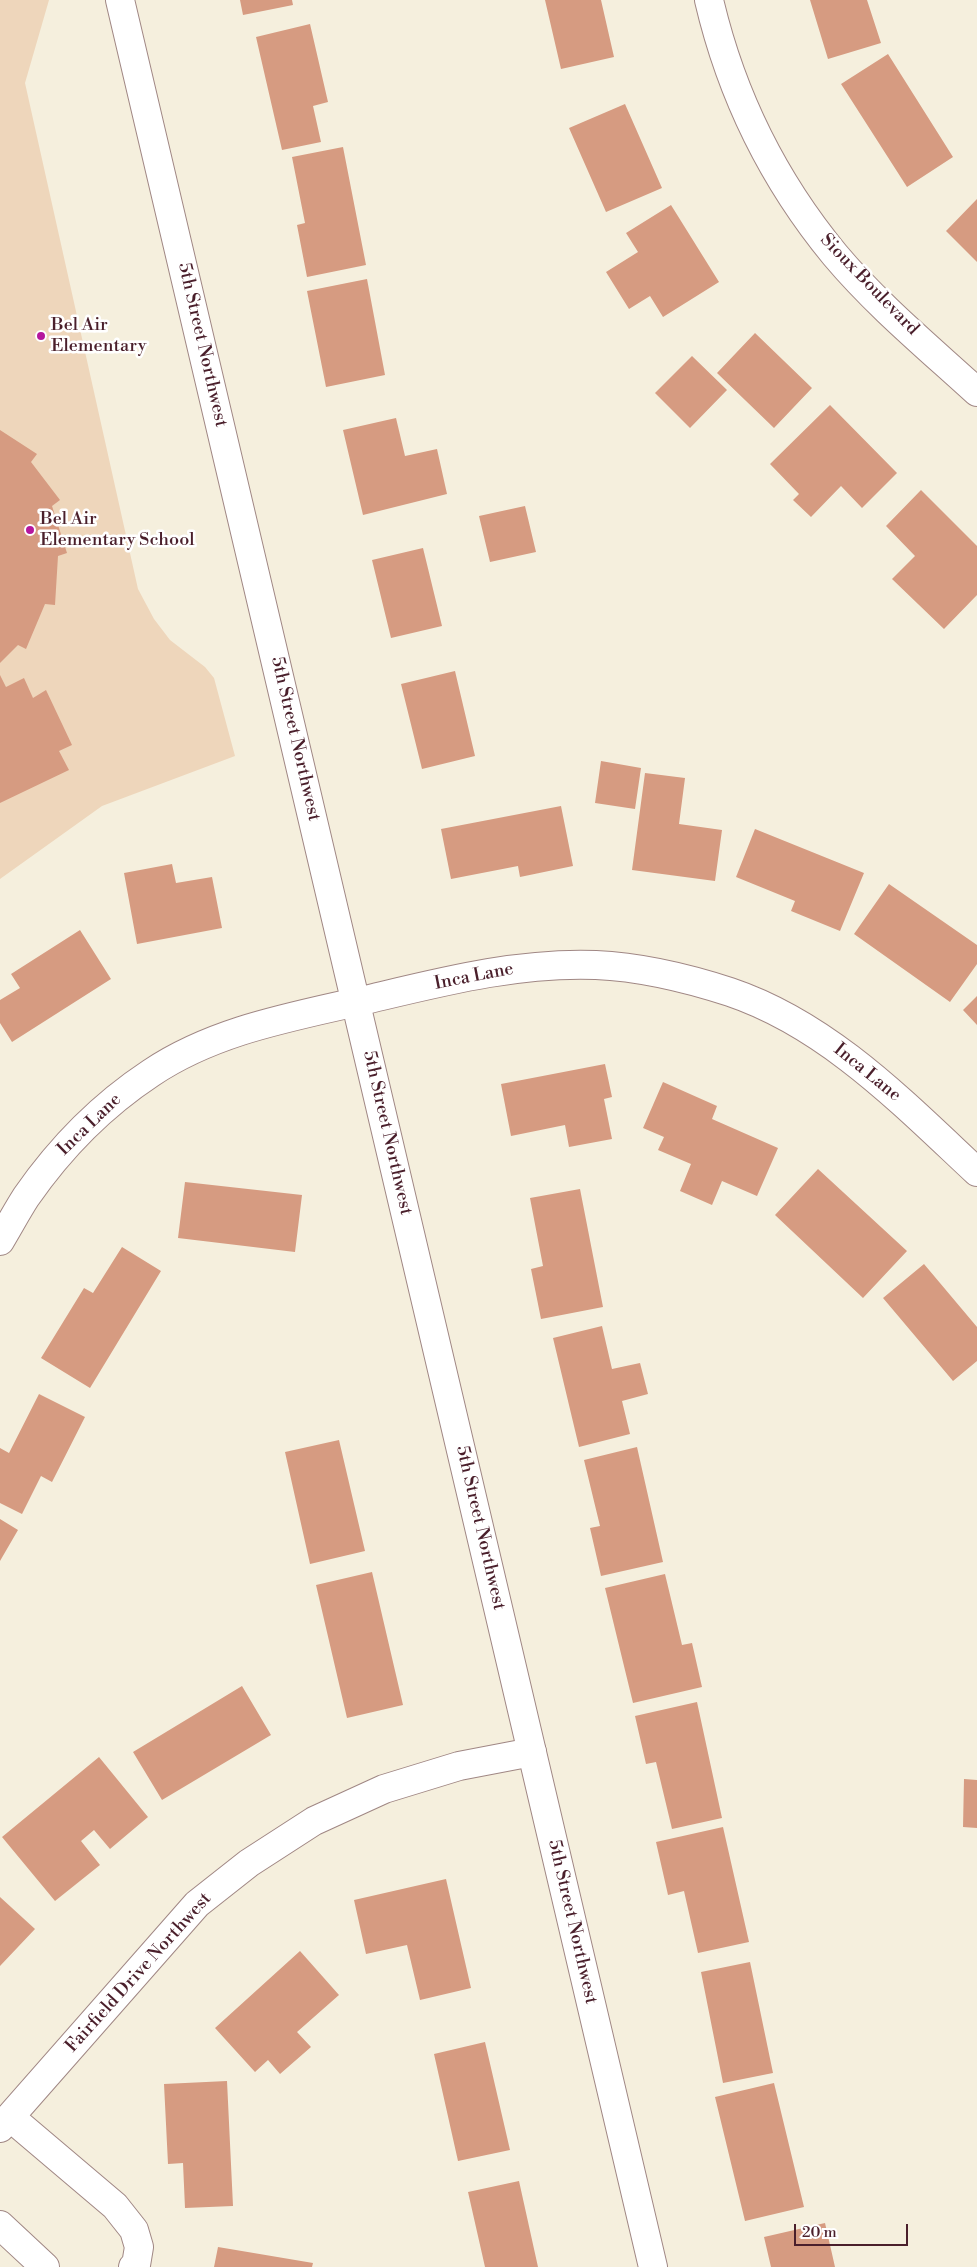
<!DOCTYPE html>
<html>
<head>
<meta charset="utf-8">
<style>
	body { margin:0 }
	#map { position:relative; width:977px; height:2267px; overflow:hidden; background:#f5efdd; font-family:"Libre Bodoni",serif }
	canvas { display:block }
	.scale { position:absolute; left:794px; top:2224px; width:114px; height:22px; box-sizing:border-box; border:2px solid #4a1f2b; border-top:0; padding-left:6px; font-size:15px; line-height:18px; white-space:nowrap; color:#4a1f2b; -webkit-text-stroke:4px #fff; paint-order:stroke }
</style>
</head>
<body>
<div id="map">
<canvas width="977" height="2267"></canvas>
<div class="scale">20 m</div>
</div>
<script>
const g = document.querySelector('canvas').getContext('2d');
g.lineJoin = 'round';
function fill(path, color) { g.fillStyle = color; g.fill(path, 'evenodd'); }
function stroke(path, color, width, dash) { g.strokeStyle = color; g.lineWidth = width; g.lineCap = dash ? 'butt' : 'round'; g.setLineDash(dash || []); g.stroke(path); }
function label(font, color, halo, rows, align = 'center') {
  g.font = font + ' "Libre Bodoni",serif'; g.lineWidth = 5; g.setLineDash([]); g.textBaseline = 'middle'; g.strokeStyle = halo; g.fillStyle = color; for (const [text, x, y, turn = 0] of rows) {
    g.save(); g.translate(x, y); g.rotate((+turn || 0) * Math.PI / 180); g.textAlign = isNaN(turn) ? turn : align; if (halo) g.strokeText(text, 0, 0); g.fillText(text, 0, 0); g.restore();
  }
}
const built = new Path2D(`
	M0 0H49L25 83 138 589 154 619 170 640 205 667 214 678 235 756 102 806 0 879Z`);
const building = new Path2D(`
	M240 0H292L293 5 243 15Z
	M545 0H601L614 57 561 69Z
	M810 0H867L881 43 828 59Z
	M310 24 328 102 313 106 321 142 282 150 256 37Z
	M888 54 953 157 907 187 841 84Z
	M625 104 662 188 606 212 569 128Z
	M343 147 366 265 307 277 297 225 305 223 292 157Z
	M977 199V262L946 231Z
	M671 205 719 282 663 317 650 296 629 309 606 272 638 252 626 233Z
	M367 279 385 375 326 387 307 291Z
	M755 333 812 388 774 428 717 373Z
	M692 356 727 390 690 428 655 393Z
	M830 405 897 473 862 508 841 486 811 517 793 500 799 494 770 464Z
	M396 418 405 456 437 449 447 494 363 515 343 430Z
	M0 430 37 454 31 462 60 500 52 506 67 553 58 556 55 605 45 604 26 649 18 645 0 663Z
	M921 490 977 546V595L944 629 892 579 915 556 886 526Z
	M525 506 536 552 490 562 479 516Z
	M423 548 442 626 391 638 372 560Z
	M455 671 475 756 422 769 401 684Z
	M0 675 6 687 24 678 33 698 46 690 72 745 59 751 69 770 0 803Z
	M601 761 641 768 635 809 595 803Z
	M645 773 685 778 679 824 722 830 715 881 632 870Z
	M561 806 573 866 520 877 518 866 451 879 441 829Z
	M755 829 864 873 840 931 791 911 795 901 736 877Z
	M172 864 176 883 212 877 222 928 137 944 124 873Z
	M889 884 977 945V964L950 1002 854 934Z
	M80 930 111 979 12 1042 0 1023V1000L20 988 11 974Z
	M977 996V1025L963 1010Z
	M605 1064 612 1097 604 1099 612 1139 569 1147 565 1125 511 1136 501 1084Z
	M663 1082 717 1106 712 1119 778 1148 757 1196 722 1181 712 1205 680 1191 691 1164 658 1150 664 1137 643 1128Z
	M818 1169 907 1251 863 1298 775 1215Z
	M185 1182 302 1195 295 1252 178 1238Z
	M580 1189 603 1307 541 1319 531 1269 543 1266 530 1198Z
	M122 1247 161 1271 90 1388 41 1358 84 1288 93 1293Z
	M924 1264 977 1327V1361L953 1381 883 1298Z
	M602 1326 612 1369 640 1363 648 1394 622 1401 630 1434 579 1447 553 1338Z
	M39 1394 85 1417 52 1482 41 1476 22 1514 0 1503V1448L9 1453Z
	M339 1440 365 1551 310 1564 285 1452Z
	M637 1447 663 1562 601 1576 590 1528 600 1526 584 1460Z
	M0 1519 18 1530 0 1561Z
	M372 1572 403 1705 347 1718 316 1585Z
	M665 1574 682 1645 692 1643 702 1687 633 1703 605 1588Z
	M242 1686 271 1735 162 1800 133 1752Z
	M697 1702 722 1818 672 1829 656 1762 646 1764 635 1716Z
	M99 1757 148 1817 110 1849 94 1830 81 1841 100 1865 55 1901 2 1837Z
	M964 1779 977 1780V1828L963 1827Z
	M723 1827 749 1942 698 1953 684 1891 668 1895 656 1842Z
	M446 1879 471 1988 420 2000 407 1945 366 1954 354 1900Z
	M0 1897 35 1929 0 1966Z
	M300 1951 339 1995 297 2032 311 2047 280 2074 268 2060 255 2072 215 2028Z
	M750 1962 773 2073 723 2083 701 1972Z
	M485 2042 510 2150 458 2161 434 2054Z
	M227 2081 233 2206 185 2208 183 2163 168 2164 164 2084Z
	M774 2083 804 2207 745 2221 715 2097Z
	M519 2181 538 2267H485L468 2192Z
	M825 2223 835 2267H771L764 2237Z
	M218 2247 313 2263 312 2267H214Z`);
const minor = new Path2D(`
	M709 0C731 94 774 181 835 255 877 305 929 348 977 392
	M0 1241C9 1226 17 1211 26 1197 60 1148 101 1106 151 1073 215 1030 292 1017 365 1000 441 982 517 962 596 965 641 967 687 978 730 992 828 1025 903 1103 977 1172
	M10 2117 115 2206 134 2230 139 2247 136 2265 133 2267
	M0 2128 197 1904 249 1863 314 1821 384 1789 459 1766 532 1752
	M0 2225 45 2267`);
const tertiary = new Path2D(`
	M120 0 653 2267`);
const markers = [
	[41,336,5,"#b5179e"],
	[30,530,5,"#b5179e"]
];
const streetNames = [
	["Sioux Boulevard",869,285,46],
	["5th Street Northwest",202,345,77],
	["5th Street Northwest",295,739,77],
	["Inca Lane",474,977,-11],
	["Inca Lane",867,1073,39],
	["Inca Lane",90,1125,-44],
	["5th Street Northwest",387,1133,77],
	["5th Street Northwest",480,1528,77],
	["5th Street Northwest",572,1922,77],
	["Fairfield Drive Northwest",139,1973,-48]
];
const poiNames = [
	["Bel Air",51,326],
	["Elementary",51,347],
	["Bel Air",40,520],
	["Elementary School",40,541]
];
fill(built, '#eed6bb');
fill(building, '#d69b81');
stroke(minor, '#a08784', 30);
stroke(tertiary, '#a08784', 30);
stroke(minor, '#fff', 28);
stroke(tertiary, '#fff', 28);
for (const [x, y, r, color] of markers) { const dot = new Path2D(); dot.arc(x, y, r, 0, 2 * Math.PI); g.fillStyle = color; g.fill(dot); stroke(dot, '#fff', 2); }
label('18px', '#4a1f2b', '#fff', streetNames);
label('18px', '#4a1f2b', '#fff', poiNames, 'left');
</script>
</body>
</html>
